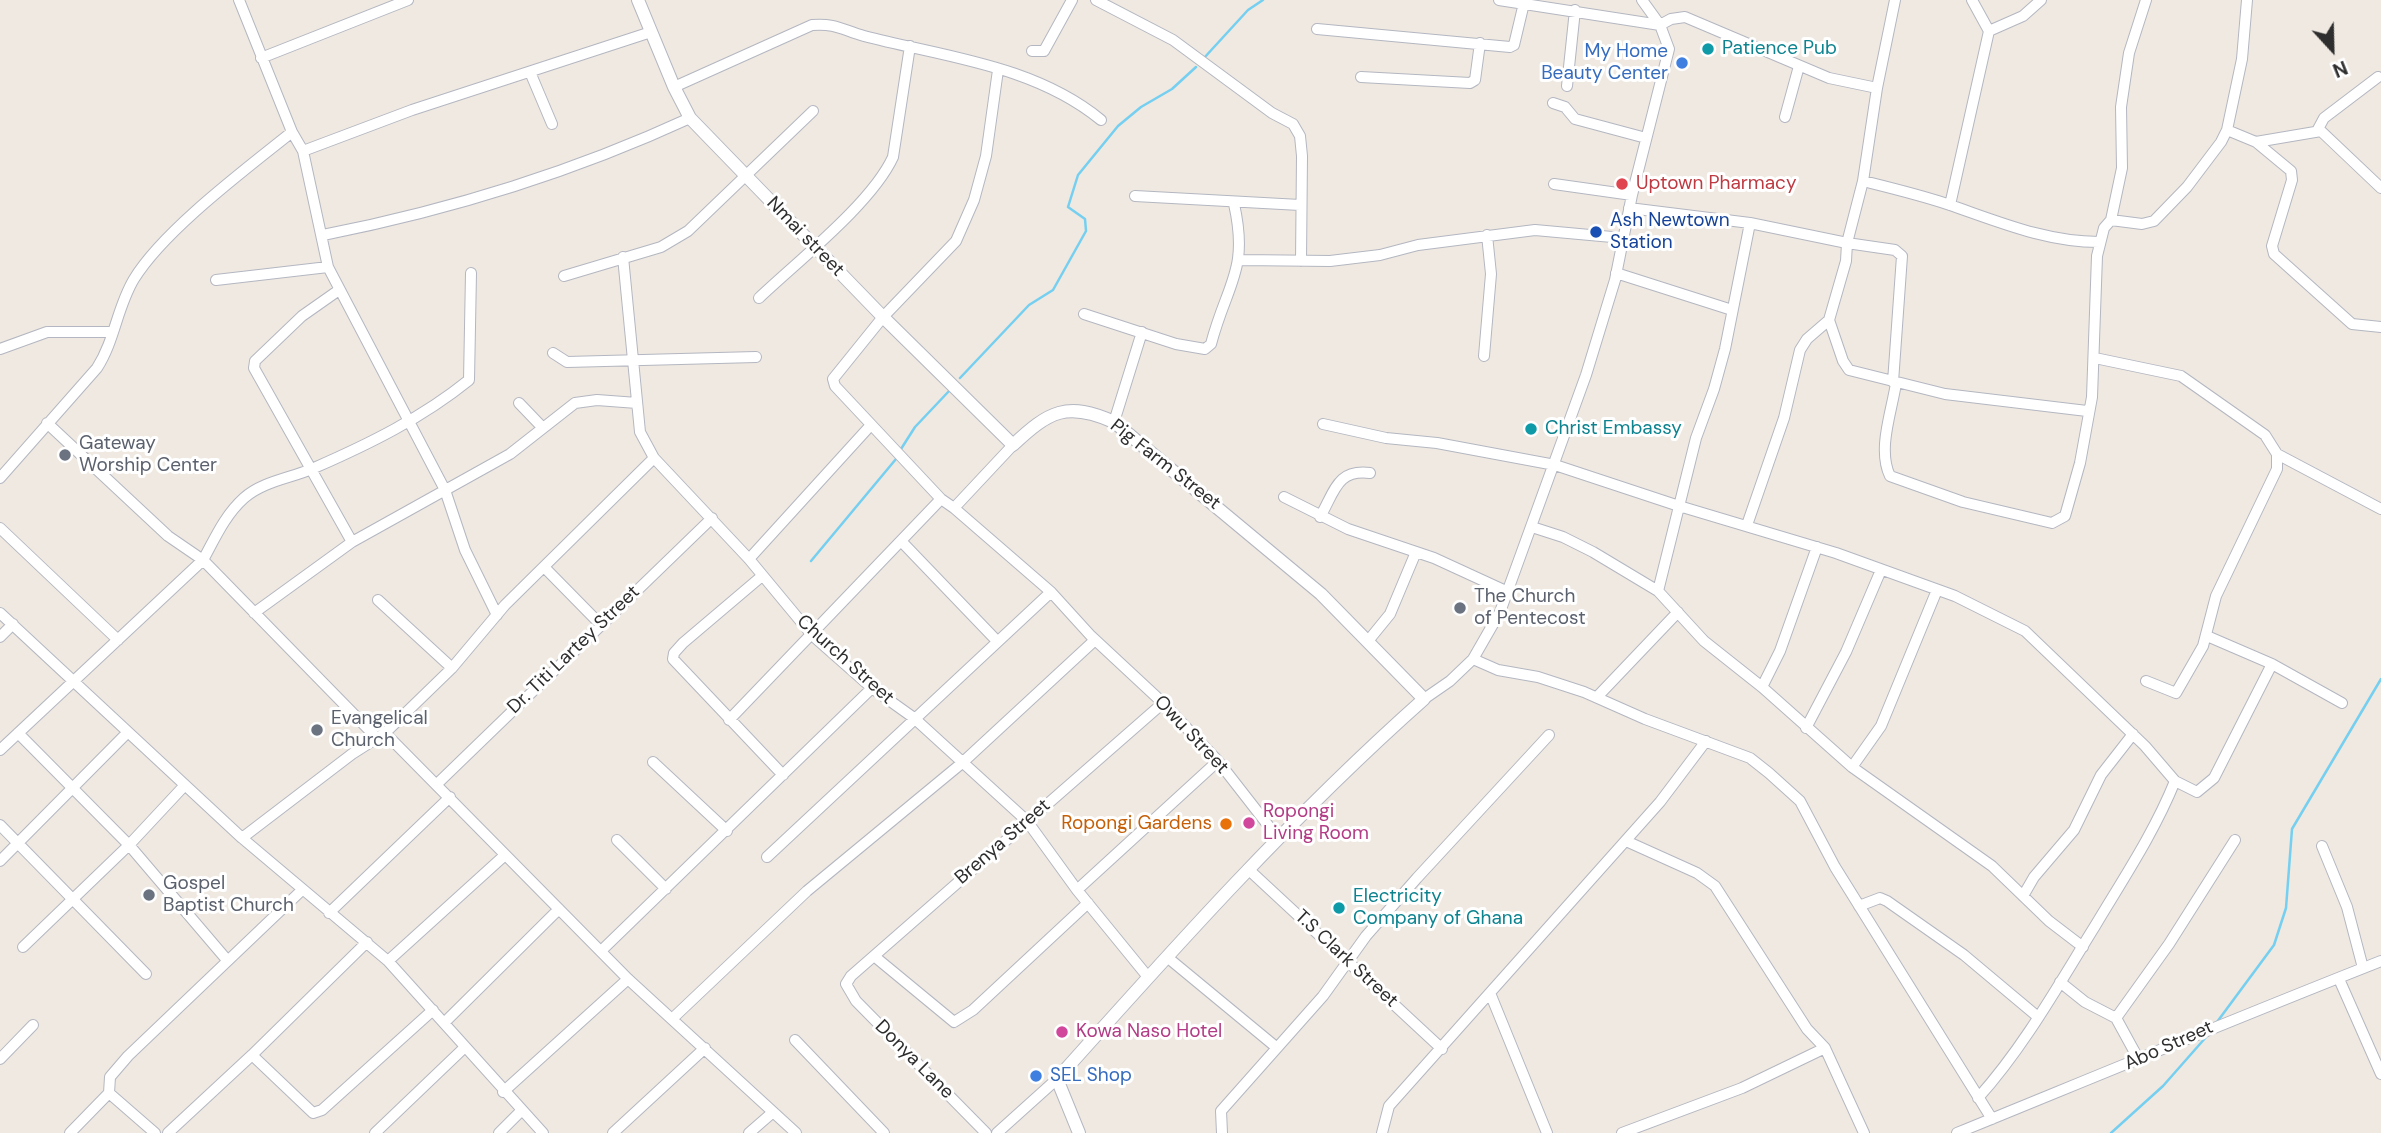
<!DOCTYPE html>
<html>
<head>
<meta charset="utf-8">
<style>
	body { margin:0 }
	#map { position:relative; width:2381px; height:1133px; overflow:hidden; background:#efe9e1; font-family:"DM Sans",sans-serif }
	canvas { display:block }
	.north { position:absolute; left:2297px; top:14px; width:70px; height:70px; -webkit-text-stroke:5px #fff; paint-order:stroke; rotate:158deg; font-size:19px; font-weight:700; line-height:28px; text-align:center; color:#2e2e2e }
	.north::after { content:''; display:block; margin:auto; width:24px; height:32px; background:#2e2e2e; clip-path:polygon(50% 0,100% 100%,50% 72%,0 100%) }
</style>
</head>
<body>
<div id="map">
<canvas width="2381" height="1133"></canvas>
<div class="north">N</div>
</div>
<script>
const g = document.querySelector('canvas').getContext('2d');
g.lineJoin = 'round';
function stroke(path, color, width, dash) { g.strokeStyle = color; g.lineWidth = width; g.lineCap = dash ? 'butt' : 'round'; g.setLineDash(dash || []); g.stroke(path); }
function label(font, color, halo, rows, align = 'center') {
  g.font = font + ' "DM Sans",sans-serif'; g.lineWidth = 6; g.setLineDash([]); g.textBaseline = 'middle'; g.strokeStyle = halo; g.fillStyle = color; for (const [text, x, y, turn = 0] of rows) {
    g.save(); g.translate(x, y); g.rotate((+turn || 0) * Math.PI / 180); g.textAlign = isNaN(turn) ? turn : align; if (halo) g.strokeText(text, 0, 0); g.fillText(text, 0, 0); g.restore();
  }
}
const stream = new Path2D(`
	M1204 58 1248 10 1263 0
	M960 378 1029 305 1053 290 1086 231 1085 219 1068 207 1078 175 1118 126 1141 107 1172 89 1196 67
	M901 449 915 427 950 390
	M811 561 896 459
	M2217 1022 2274 945 2286 908 2292 829 2381 679
	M2111 1133 2163 1086 2207 1036`);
const minor = new Path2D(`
	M239 0 292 132 303 151 328 267 445 490 465 550 497 615
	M1096 0 1173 40 1272 113 1293 124 1300 136 1302 156 1301 261
	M1499 0 1660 25 1671 19 1685 17 1829 78 1877 88
	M1317 29 1510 47 1514 45 1524 3
	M1989 31 2023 16 2041 0
	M1032 51H1044L1072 0
	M261 58 408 0
	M530 72 552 124
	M1361 77 1470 83 1475 80 1480 43
	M1567 86 1575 10
	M674 87 812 25C835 23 843 30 864 36 944 57 1034 65 1101 120
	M1553 103 1565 107 1575 119 1646 138
	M1785 117 1799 66
	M2227 130 2256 142 2291 171 2292 180 2272 246 2274 254 2352 324 2381 327
	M2317 131 2324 118 2378 77
	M2256 142 2321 131 2381 188
	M303 151 412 110 651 32
	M1863 181C1891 188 1920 195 1947 204 1997 221 2045 242 2099 242
	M1554 184 1632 195
	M1135 196 1300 205
	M1950 205 1989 31 1972 0
	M1629 208 1750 223 1847 243 1846 261 1829 320 1843 361 1849 370 1945 394 2087 411
	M2111 220 2122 168 2121 107 2129 53 2146 0
	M323 235C450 210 573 172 690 118
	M623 257 640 432 654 458 749 559 812 635 872 688 914 718 1027 821 1077 890 1148 977
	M1240 260 1330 261 1380 255 1418 245 1535 230 1623 238
	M1616 273 1732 310
	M564 276 661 247 688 231 813 111
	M216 280 328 267
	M339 290 302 316 255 361 254 368 352 542
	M759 298C798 261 872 203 893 157L910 46
	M1084 314 1176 344 1205 349 1211 344C1227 283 1249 271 1234 204
	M0 349 47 332H113
	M553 353 567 362 756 357
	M1484 356 1491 274 1487 235
	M2095 358 2181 376 2265 435 2277 454V469L2216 596 2203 646 2176 693 2146 681
	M1893 382 1902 256 1895 250 1847 243 1863 181 1877 88 1895 0
	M1896 383C1892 411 1877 449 1890 476L1963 502 2052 523 2065 516 2080 463 2092 397 2097 256 2104 228 2111 220 2142 224 2154 221 2187 187 2221 142 2227 130 2242 59 2247 0
	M519 403 543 428
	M1114 422 1142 332
	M47 423 168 536 203 560 377 738
	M1323 424 1386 438 1437 443 1555 465 1679 506 1836 553 1955 596 2025 631 2145 746 2175 781 2197 792 2214 778 2272 664
	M1013 445 954 508 1051 592 1091 636 1163 703 1218 761 1278 838
	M2277 454 2381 509
	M0 478 97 368C115 340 117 307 134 279 164 230 246 169 292 132
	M1284 497 1348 529 1434 558 1508 592
	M954 508 941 499 835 386 833 379 883 317 956 241 974 200 986 156 998 70
	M1320 517C1335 491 1337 469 1370 473
	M1747 525 1784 418 1800 350 1807 339 1829 320
	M1532 527 1563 537 1593 552 1658 591 1704 641 1762 687 1852 767 1992 866 2049 921 2083 947
	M0 528 118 640
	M901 541 997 641
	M749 559 870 426
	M544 567 601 625
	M762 576 683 643 674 653 673 659 783 775
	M1658 591 1696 438 1714 389 1725 349 1750 223
	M378 600 452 668
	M0 613 242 838 388 961 543 1133
	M254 613 352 542 510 454 575 403 597 400 637 403
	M2207 636 2272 664 2342 703
	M0 637 13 624
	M1368 641 1390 614 1416 552
	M1473 659 1498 670 1538 677 1584 692 1645 719 1750 758 1769 773 1800 801 1835 867 1992 1119
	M1762 687 1780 651 1817 547
	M1597 697 1678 612
	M1424 699 1450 681 1473 659 1500 612 1586 375 1615 280 1632 195 1669 49 1660 25 1642 0
	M729 720 941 499
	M1806 728 1846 652 1881 570
	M18 733 129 845 227 960
	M385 733 628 979 796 1133
	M0 750 203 560C215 538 225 515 244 498 263 481 292 478 314 468 369 444 422 418 469 380L471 273
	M653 762 727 831
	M1852 767 1881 726 1937 590
	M437 784 712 518
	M0 825 146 974
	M242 838 352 754 385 733 452 668 505 605 654 458
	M617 840 666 889
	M1626 841 1697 873 1715 886 1807 1029 1825 1048 1864 1133
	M2322 846 2347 907 2363 968
	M767 857 1051 592
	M0 861 128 732
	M1248 869 1442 1049
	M1077 890 1218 761
	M2023 896 2034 877 2074 830 2101 775 2133 734
	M1859 906 1880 898 1887 901 1964 955 2038 1017
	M329 913 450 797
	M23 947 129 845 185 785
	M601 951 872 688
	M874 956 954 1022 973 1010 1088 903
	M1167 957 1276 1047
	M388 961 505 855
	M2339 979 2381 1074
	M2060 982 2085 1002 2116 1018 2139 1060
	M1490 993 1547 1133
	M673 1018 807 891 962 763 1095 640
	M2116 1018 2169 944 2235 840
	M444 1023 559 909
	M795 1040 884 1133
	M252 1055 313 1113 322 1110 433 1010
	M0 1059 33 1025
	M503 1092 628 979
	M109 1093 155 1133
	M1978 1098C2024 1047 2059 984 2095 926 2123 879 2154 833 2175 781
	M70 1133 109 1093 110 1077 128 1056 302 890
	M168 1133 252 1055 367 942
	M375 1133 465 1047
	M499 1133 521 1111
	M613 1133 705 1048
	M749 1133 772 1113
	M986 1133 856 1001 846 984 851 976 1163 703
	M997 1133 1057 1079
	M1222 1133 1221 1111 1323 996 1366 936 1417 878 1549 735
	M1382 1133 1389 1106 1660 802 1706 741
	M1622 1133 1742 1088 1825 1048
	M1957 1133C2099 1075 2239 1017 2381 961`);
const tertiary = new Path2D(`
	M638 0 674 87 690 118 883 317 1013 445C1049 411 1067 401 1114 422L1321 594 1424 699C1292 816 1174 948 1057 1079L1079 1133`);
const markers = [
	[1708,49,7,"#0f9aa8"],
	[1682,63,7,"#3f7fe0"],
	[1622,184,7,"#e0444e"],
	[1596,232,7,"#1a4fb4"],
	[1531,429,7,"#0f9aa8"],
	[65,455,7,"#6b7280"],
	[1460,608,7,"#6b7280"],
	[317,730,7,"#6b7280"],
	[1249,823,7,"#d1479c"],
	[1226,824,7,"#e8710a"],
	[149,895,7,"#6b7280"],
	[1339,908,7,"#0f9aa8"],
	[1062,1032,7,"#d1479c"],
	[1036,1076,7,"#3f7fe0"]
];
const cultureNames = [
	["Patience Pub",1722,49],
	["Christ Embassy",1545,429],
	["Electricity",1353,897],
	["Company of Ghana",1353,919]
];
const shopNames = [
	["My Home",1668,52],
	["Beauty Center",1668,74],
	["SEL Shop",1050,1076,"left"]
];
const healthNames = [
	["Uptown Pharmacy",1636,184]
];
const transitNames = [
	["Ash Newtown",1610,221],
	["Station",1610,243]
];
const streetNames = [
	["Nmai street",805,237,46],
	["Pig Farm Street",1165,465,38],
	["Dr. Titi Lartey Street",574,650,-44],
	["Church Street",845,660,42],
	["Owu Street",1191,735,47],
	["Brenya Street",1003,842,-41],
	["T.S Clark Street",1346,959,43],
	["Abo Street",2169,1046,-24],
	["Donya Lane",914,1060,45]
];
const worshipNames = [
	["Gateway",79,444],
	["Worship Center",79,466],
	["The Church",1474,597],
	["of Pentecost",1474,619],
	["Evangelical",331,719],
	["Church",331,741],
	["Gospel",163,884],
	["Baptist Church",163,906]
];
const hotelNames = [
	["Ropongi",1263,812],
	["Living Room",1263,834],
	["Kowa Naso Hotel",1076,1032]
];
const foodNames = [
	["Ropongi Gardens",1212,824]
];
stroke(stream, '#75cff0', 2.5);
stroke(minor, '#b4b7c1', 12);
stroke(tertiary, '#b4b7c1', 14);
stroke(minor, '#fff', 10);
stroke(tertiary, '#fff', 12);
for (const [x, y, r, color] of markers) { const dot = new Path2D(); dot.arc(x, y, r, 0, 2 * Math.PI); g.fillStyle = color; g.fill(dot); stroke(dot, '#fff', 2.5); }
label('19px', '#0d838f', '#fff', cultureNames, 'left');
label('19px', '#366cbe', '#fff', shopNames, 'right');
label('19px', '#be3a42', '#fff', healthNames, 'left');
label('19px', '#164399', '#fff', transitNames, 'left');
label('19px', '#2e2e2e', '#fff', streetNames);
label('19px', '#5b616d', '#fff', worshipNames, 'left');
label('19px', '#b23c85', '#fff', hotelNames, 'left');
label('19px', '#c56008', '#fff', foodNames, 'right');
</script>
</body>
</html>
